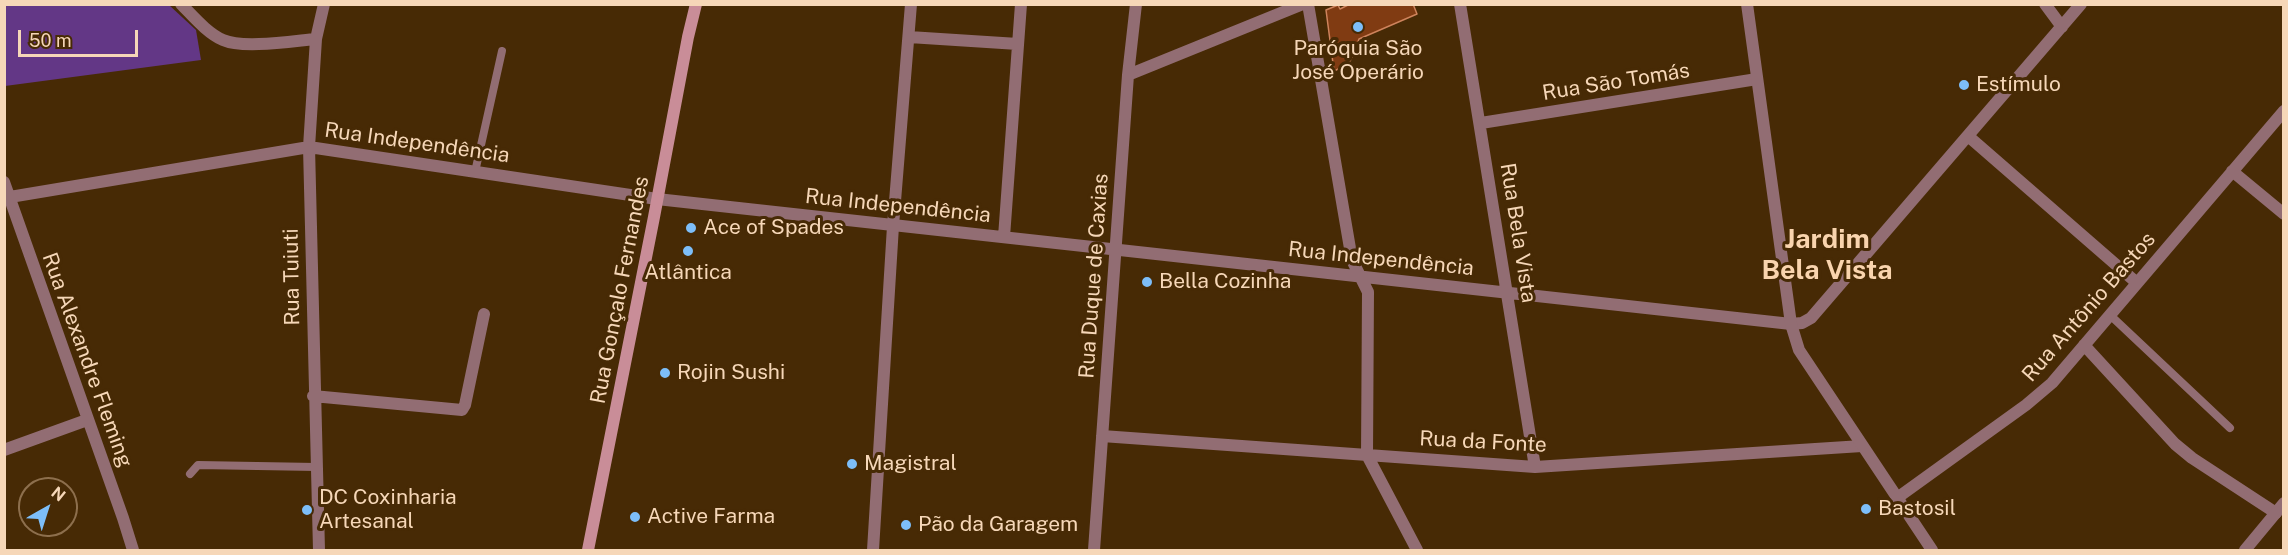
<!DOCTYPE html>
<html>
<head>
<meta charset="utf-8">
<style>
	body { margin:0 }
	#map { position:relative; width:2288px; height:555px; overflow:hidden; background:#472a05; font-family:"Public Sans",sans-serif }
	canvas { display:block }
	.frame { position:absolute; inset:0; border:6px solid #f6d7b8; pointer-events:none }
	.north { position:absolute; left:18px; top:477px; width:60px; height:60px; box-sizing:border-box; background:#472a05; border:2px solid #8d6f4d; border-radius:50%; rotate:39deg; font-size:16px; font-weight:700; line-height:24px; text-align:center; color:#f6d7b8 }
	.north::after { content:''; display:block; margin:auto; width:21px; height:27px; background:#7dbef9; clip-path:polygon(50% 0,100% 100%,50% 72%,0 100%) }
	.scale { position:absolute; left:18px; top:30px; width:120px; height:27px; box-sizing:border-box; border:3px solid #f6d7b8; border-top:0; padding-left:8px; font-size:18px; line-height:21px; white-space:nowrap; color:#f6d7b8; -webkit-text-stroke:4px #472a05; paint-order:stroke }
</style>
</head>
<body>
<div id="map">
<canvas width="2288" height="555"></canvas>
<div class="frame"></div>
<div class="north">N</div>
<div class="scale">50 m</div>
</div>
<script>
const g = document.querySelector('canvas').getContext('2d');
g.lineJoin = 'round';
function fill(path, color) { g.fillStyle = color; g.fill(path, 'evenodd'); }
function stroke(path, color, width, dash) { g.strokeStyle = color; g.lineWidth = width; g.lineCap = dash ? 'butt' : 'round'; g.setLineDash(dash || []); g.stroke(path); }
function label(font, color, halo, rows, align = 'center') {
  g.font = font + ' "Public Sans",sans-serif'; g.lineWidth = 6; g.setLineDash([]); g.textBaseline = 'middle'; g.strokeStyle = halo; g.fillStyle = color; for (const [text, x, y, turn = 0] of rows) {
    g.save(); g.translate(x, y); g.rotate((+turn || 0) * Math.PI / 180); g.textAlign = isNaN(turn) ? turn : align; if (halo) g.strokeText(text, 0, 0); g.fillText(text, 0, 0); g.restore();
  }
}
const green = new Path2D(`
	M4 5H169L196 30 201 60 5 86Z`);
const building = new Path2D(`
	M1350 4H1413L1417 14 1359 39 1349 64 1334 71 1326 10 1338 5 1340 9Z`);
const service = new Path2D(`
	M475 172 502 51
	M2110 315 2230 428
	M190 474 198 465 316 467`);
const minor = new Path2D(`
	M181 4C193 16 207 33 223 40 243 49 293 41 316 39
	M1308 4 1352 260 1368 292 1367 455 1417 550
	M1460 4 1535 467
	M2045 4 2062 27
	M909 37 1018 44
	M1128 75 1303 4
	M1481 123 1757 79
	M1968 136 2137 283
	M2232 171 2284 214
	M4 182 123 518 133 550
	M4 198 309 147 657 199 1791 324 1802 323 1811 318 2081 4
	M1004 237 1021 4
	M2084 345 2175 444 2192 458 2276 513
	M313 396 462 410 465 405 484 314
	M1102 436 1535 467 1862 446
	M4 450 87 420
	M1897 498 2026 405 2052 383 2284 111
	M319 550 309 147 316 39 324 4
	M873 550 893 226 911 4
	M1094 550 1128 75 1136 4`);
const tertiary = new Path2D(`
	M1747 4 1791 324 1799 350 1932 550
	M2245 550 2284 503`);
const secondary = new Path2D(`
	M588 550 654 217 688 37 696 4`);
const markers = [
	[1358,27,6,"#7dbef9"],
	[1964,85,6,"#7dbef9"],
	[691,228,6,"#7dbef9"],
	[688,251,6,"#7dbef9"],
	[1147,282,6,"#7dbef9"],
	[665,373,6,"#7dbef9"],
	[852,464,6,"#7dbef9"],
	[1866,509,6,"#7dbef9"],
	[307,510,6,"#7dbef9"],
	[635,517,6,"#7dbef9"],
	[906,525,6,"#7dbef9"]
];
const poiNames = [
	["Paróquia São",1358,49,"center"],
	["José Operário",1358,73,"center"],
	["Estímulo",1976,85],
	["Ace of Spades",703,228],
	["Atlântica",688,273,"center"],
	["Bella Cozinha",1159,282],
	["Rojin Sushi",677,373],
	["Magistral",864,464],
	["DC Coxinharia",319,498],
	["Artesanal",319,522],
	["Bastosil",1878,509],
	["Active Farma",647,517],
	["Pão da Garagem",918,525]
];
const streetNames = [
	["Rua São Tomás",1616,82,-9],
	["Rua Independência",417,143,8],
	["Rua Independência",898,206,6],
	["Rua Bela Vista",1518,233,81],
	["Rua Independência",1381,259,6],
	["Rua Duque de Caxias",1094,276,-86],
	["Rua Tuiuti",292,277,-91],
	["Rua Gonçalo Fernandes",620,290,-79],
	["Rua Antônio Bastos",2089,307,-49],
	["Rua Alexandre Fleming",87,360,70],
	["Rua da Fonte",1483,442,3]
];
const districtNames = [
	["Jardim",1827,240],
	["Bela Vista",1827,271]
];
fill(green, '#633786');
fill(building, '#803b12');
stroke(building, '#ce835c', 1.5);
stroke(service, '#926d73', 8);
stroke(minor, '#926d73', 12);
stroke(tertiary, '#926d73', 12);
stroke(secondary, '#c98d98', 12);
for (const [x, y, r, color] of markers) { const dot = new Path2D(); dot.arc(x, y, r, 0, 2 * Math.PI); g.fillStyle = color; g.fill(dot); stroke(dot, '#472a05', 2); }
label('21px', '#f6d7b8', '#472a05', poiNames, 'left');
label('21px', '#f6d7b8', '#472a05', streetNames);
label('bold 27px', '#f9d4ae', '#472a05', districtNames);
</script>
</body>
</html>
